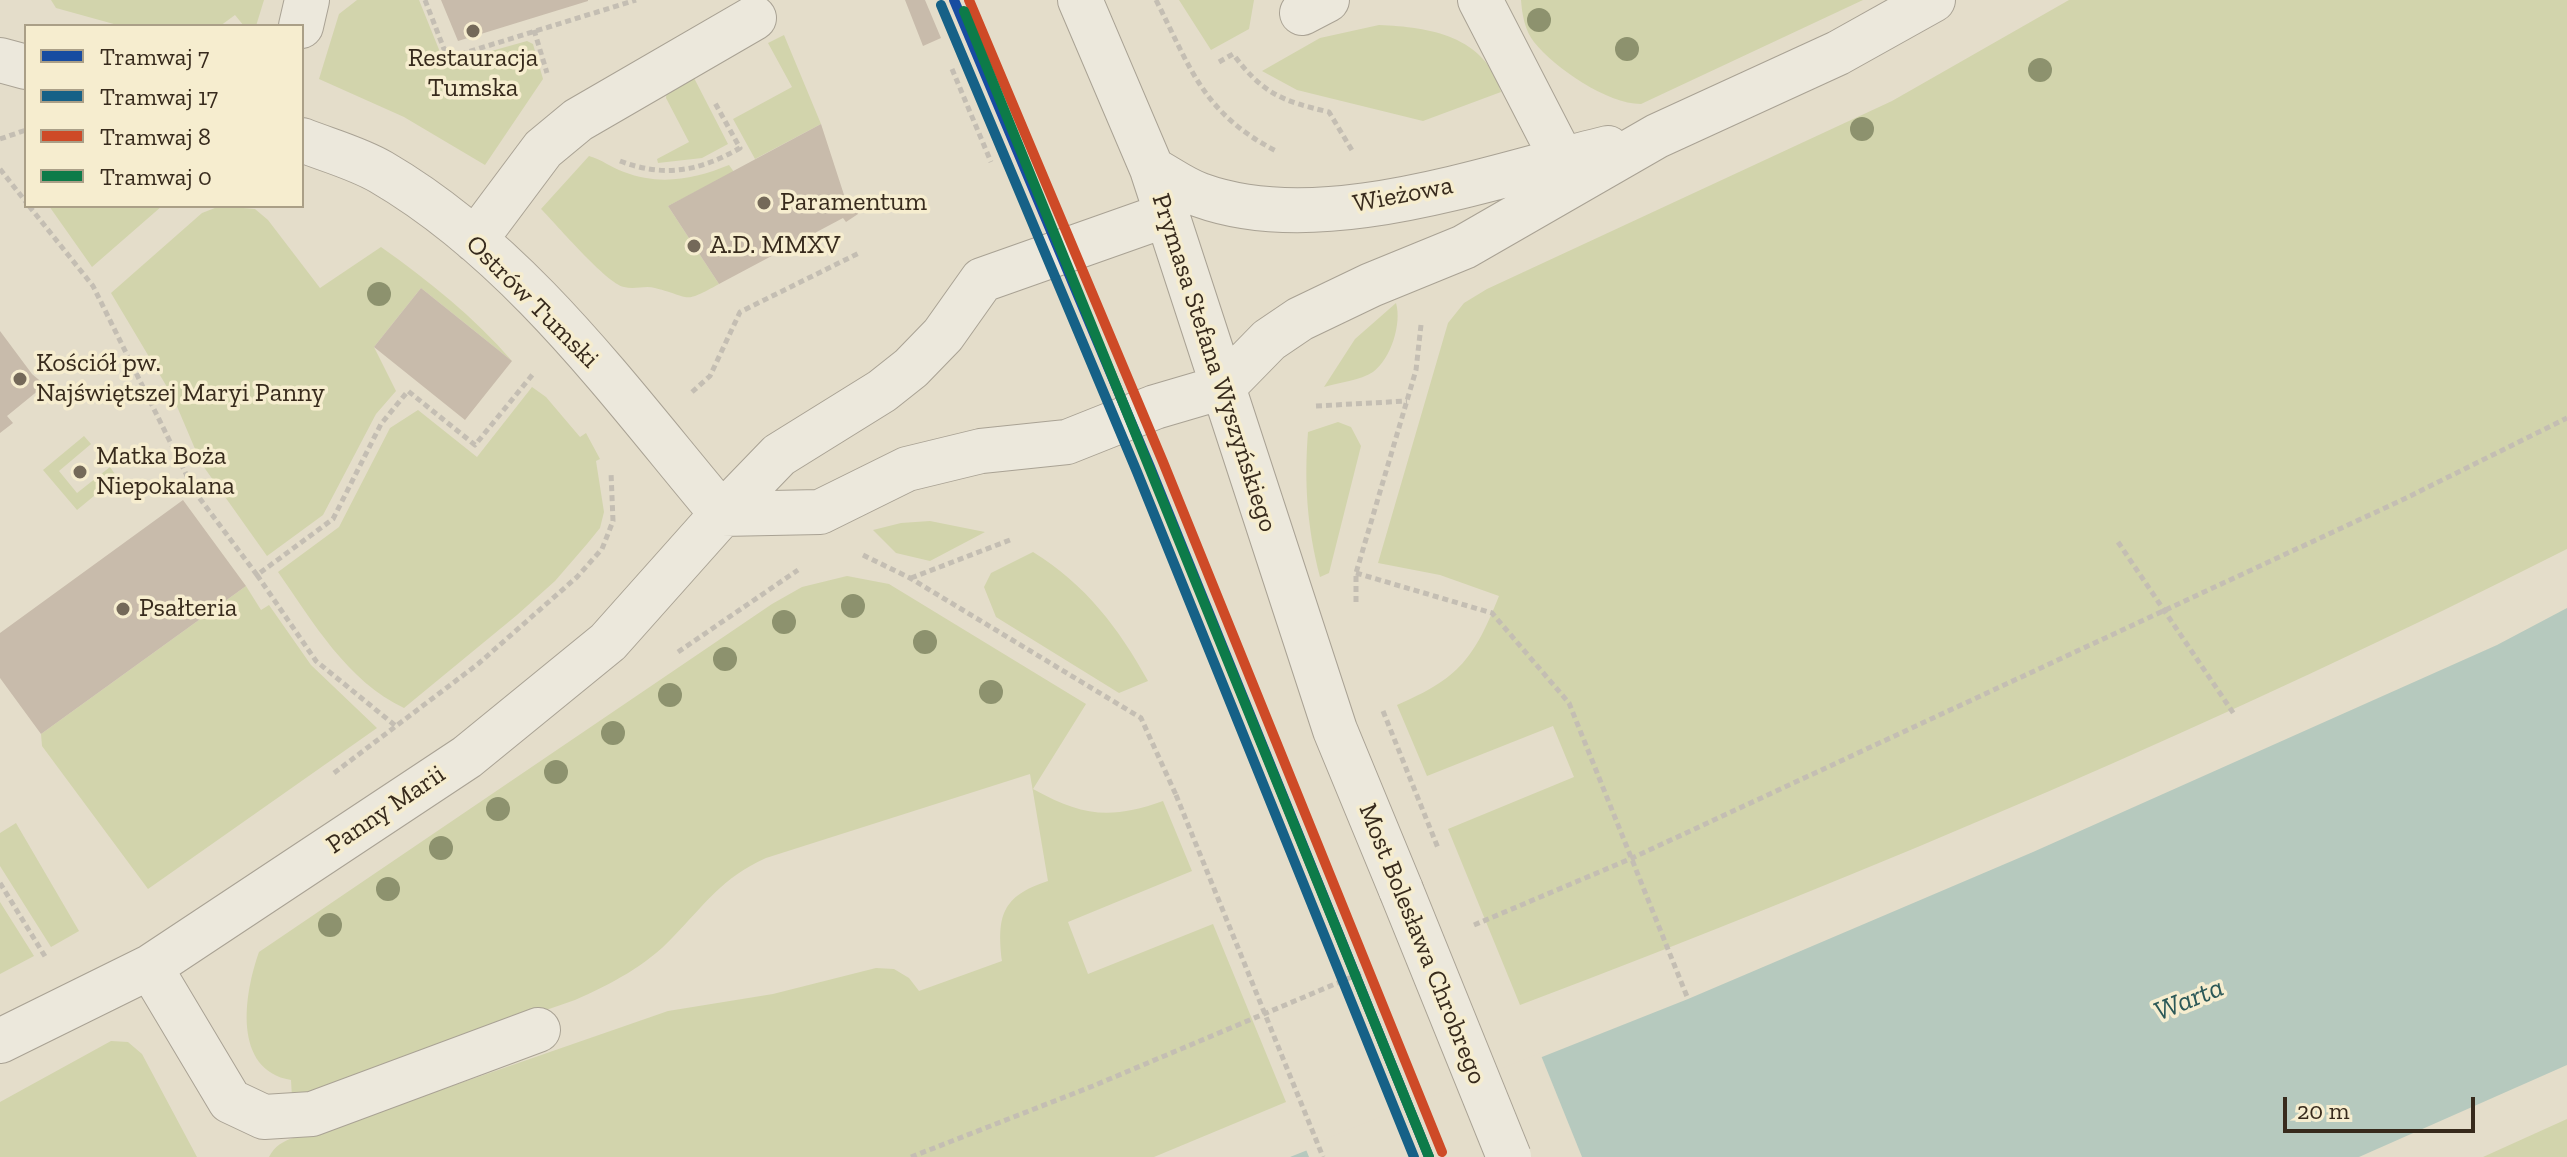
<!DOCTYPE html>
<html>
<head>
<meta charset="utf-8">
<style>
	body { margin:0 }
	#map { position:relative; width:2567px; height:1157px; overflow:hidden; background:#e4ddca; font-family:"Zilla Slab",serif }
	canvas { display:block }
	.legend { position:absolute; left:24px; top:24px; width:280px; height:184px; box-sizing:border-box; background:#f6edcf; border:2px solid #aa9f87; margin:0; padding:10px 14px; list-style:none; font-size:24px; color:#372a1c }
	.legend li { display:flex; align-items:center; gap:16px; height:40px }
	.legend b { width:40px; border:2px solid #aa9f87 }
	.scale { position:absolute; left:2283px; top:1097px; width:192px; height:36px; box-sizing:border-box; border:4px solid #372a1c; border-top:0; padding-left:10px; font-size:24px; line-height:28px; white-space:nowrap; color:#372a1c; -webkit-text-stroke:6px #f6edcf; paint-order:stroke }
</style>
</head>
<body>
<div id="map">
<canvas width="2567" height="1157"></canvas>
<ul class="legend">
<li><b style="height:10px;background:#174ca1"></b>Tramwaj 7</li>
<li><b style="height:10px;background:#166187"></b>Tramwaj 17</li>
<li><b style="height:10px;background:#ce4a27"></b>Tramwaj 8</li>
<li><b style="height:10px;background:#0d7b49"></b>Tramwaj 0</li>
</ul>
<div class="scale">20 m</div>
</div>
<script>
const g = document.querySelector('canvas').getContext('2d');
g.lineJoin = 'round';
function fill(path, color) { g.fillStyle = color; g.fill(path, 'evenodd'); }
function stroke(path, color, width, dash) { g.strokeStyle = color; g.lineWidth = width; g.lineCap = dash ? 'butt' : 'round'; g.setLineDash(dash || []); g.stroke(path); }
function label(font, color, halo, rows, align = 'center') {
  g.font = font + ' "Zilla Slab",serif'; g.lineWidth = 7; g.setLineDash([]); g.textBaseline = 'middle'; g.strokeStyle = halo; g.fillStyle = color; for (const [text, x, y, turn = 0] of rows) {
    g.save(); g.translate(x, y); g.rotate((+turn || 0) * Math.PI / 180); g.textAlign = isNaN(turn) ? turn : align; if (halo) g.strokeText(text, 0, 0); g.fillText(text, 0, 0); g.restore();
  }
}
const green = new Path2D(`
	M51 0H264L256 26H244L235 15 220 26H121L56 8Z
	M357 0H419L440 52 456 61 527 41 533 44 543 79 485 165 404 117 319 79 339 14Z
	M1179 0H1254L1249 29 1211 50Z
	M1521 0H1863L1641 104C1607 104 1555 68 1534 42 1525 31 1522 14 1521 0Z
	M2069 0H2567V549C2229 720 1874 871 1520 1005L1448 829 1574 777 1553 726 1427 776 1397 705C1460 678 1474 658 1499 596L1440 575 1378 563 1448 323 1464 303 1487 289 1892 101Z
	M1379 25C1430 27 1485 36 1501 92L1423 121 1297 90 1262 71 1320 38Z
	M784 35 821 124 755 159 733 119 792 87 768 43Z
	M693 76 728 144 702 158 658 163 657 159 689 142 666 98 667 91Z
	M589 156C601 159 612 168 624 172 660 186 695 179 729 165L734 172 668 206 719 284C681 305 692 297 655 288 645 285 635 290 624 287 606 283 557 225 541 209Z
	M49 206H162L92 267Z
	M220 206 255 209 268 220 320 288 381 247C429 281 474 317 512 361L421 288 374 347 396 391 376 414 323 515 267 556 201 463 173 397 111 293 202 213Z
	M1396 303C1402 323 1391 359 1373 372 1361 380 1338 383 1324 387L1355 339Z
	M532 387 546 397 580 437 586 433 600 459 596 461 604 512 600 528 587 544 555 581 517 615 404 708C347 681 313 622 278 572L339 527 390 428 418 410 477 457Z
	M1338 422 1351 427 1361 446 1329 573 1320 577C1307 527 1304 483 1308 432Z
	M84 436 91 444 59 471 77 493 110 467 117 477 77 510 43 470Z
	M930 521 985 532 930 561 896 553 873 530 901 523Z
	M1033 552C1086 585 1118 627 1148 681L1119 693 996 617 984 587 991 573Z
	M847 576 889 584 1086 704 1033 789C1082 816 1110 820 1163 801L1192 871 1068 922 1088 974 1213 924 1286 1102 1154 1157H269C280 1135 307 1136 328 1129L668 1011 773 994 876 968 894 969 909 978 919 991 1002 961C997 917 1001 896 1048 881L1030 774 766 858C722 878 706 903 673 937 646 966 611 984 575 1000L292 1098 291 1080C232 1070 244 994 259 952L772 604 802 587Z
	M246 586 261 610 269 605 311 665 377 728 148 889 42 746 41 734Z
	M16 823 79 931 51 947 0 866V833Z
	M0 902 34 956 0 974Z
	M111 1041 128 1042 142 1054 197 1157H0V1102Z
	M2567 1119V1157H2483Z`);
const water = new Path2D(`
	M2567 608V1065L2359 1157H1290L1688 999 2033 852 2497 645Z`);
const pier = new Path2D(`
	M1540 1053 1582 1157H1309L1305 1147Z`);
const building = new Path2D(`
	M441 0H588V1L458 41Z
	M905 0H925L941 38 923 46Z
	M821 124 846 201 854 198 858 214 846 222 843 218 719 284 668 206Z
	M421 288 512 361 465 420 374 347Z
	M0 331 32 374 45 385 7 416 13 423 0 433Z
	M183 500 246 586 41 734 0 678V633Z`);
const path = new Path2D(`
	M425 0 444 49 458 55 636 0
	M1156 0C1191 69 1203 113 1276 151
	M534 30 547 73
	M1219 62 1233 54C1263 94 1282 101 1329 112L1353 152
	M952 69 991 162
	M0 139 26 130
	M620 161C664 178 700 171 740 148L715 103
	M0 169 26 202
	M29 206 93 286 195 492 257 575 333 519 381 424 408 391 475 445 533 374
	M692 392 710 376 740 312 859 253
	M1316 406 1407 401
	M2118 542 2234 714
	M863 555 910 578 1141 718 1176 795
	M1356 573 1492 613 1569 703 1688 999
	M257 575 316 661 397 727
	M911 578 1010 540
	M1356 602V573L1416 370 1421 325
	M678 652 798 570
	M334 773 478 664 577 577 602 549 613 521 611 472
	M0 883 46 958
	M1474 925 1630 859 2404 499 2567 418
	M911 1157 1093 1086 1373 968`);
const minor = new Path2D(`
	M1080 0 1152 169 1335 730 1401 890
	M1480 0 1562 159
	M1302 13 1327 0
	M301 26 307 0
	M0 60 26 67
	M302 140C327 150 357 158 381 172 520 253 620 393 722 514
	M1152 169C1167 177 1183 189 1200 195 1321 239 1487 177 1608 148
	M475 240 543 149 578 120 754 18
	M1223 387 1269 340 1300 319 1371 285 1464 247 1657 136 1838 53 1933 0
	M722 514 820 512 907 469 981 451 1067 442 1155 407 1223 387
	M150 967 230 1101 264 1117 312 1114 538 1030
	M0 1041 150 967 467 757 608 642 722 514 779 455 882 391 911 368 943 335 982 280 1166 215`);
const pathBridge = new Path2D(`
	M1383 711 1438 848
	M1176 795 1323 1157`);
const minorBridge = new Path2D(`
	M1401 890 1509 1157`);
const tram1 = new Path2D(`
	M954 0 1150 467 1429 1157`);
const tram2 = new Path2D(`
	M941 5 1137 472 1414 1157`);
const tram3 = new Path2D(`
	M969 0 1163 462 1442 1152`);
const tram4 = new Path2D(`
	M964 11 1429 1157`);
const trees = [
	[1539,20],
	[1627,49],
	[2040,70],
	[1862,129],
	[379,294],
	[853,606],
	[784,622],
	[925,642],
	[725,659],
	[991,692],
	[670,695],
	[613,733],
	[556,772],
	[498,809],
	[441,848],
	[388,889],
	[330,925]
];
const markers = [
	[473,31,8,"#746959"],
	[764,203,8,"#746959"],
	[694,246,8,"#746959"],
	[20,379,8,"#746959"],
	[80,472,8,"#746959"],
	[123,609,8,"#746959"]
];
const poiNames = [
	["Restauracja",473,59,"center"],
	["Tumska",473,89,"center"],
	["Paramentum",780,203],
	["A.D. MMXV",710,246],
	["Kościół pw.",36,364],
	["Najświętszej Maryi Panny",36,394],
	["Matka Boża",96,457],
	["Niepokalana",96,487],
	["Psałteria",139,609]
];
const streetNames = [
	["Wieżowa",1403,195,-11],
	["Ostrów Tumski",532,302,45],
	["Prymasa Stefana Wyszyńskiego",1214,363,72],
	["Panny Marii",386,810,-34],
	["Most Bolesława Chrobrego",1422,944,68]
];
const waterNames = [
	["Warta",2189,1000,-22]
];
fill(green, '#d2d4ac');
fill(water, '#b6c9be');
fill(pier, '#e4ddca');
fill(building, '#c8bbab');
stroke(minor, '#a9a294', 46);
stroke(path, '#c4beb3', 5, [6, 4]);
stroke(minor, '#ece8dc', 44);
stroke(minorBridge, '#a9a294', 46, []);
stroke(pathBridge, '#c4beb3', 5, [6, 4]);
stroke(minorBridge, '#ece8dc', 44);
stroke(tram1, '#174ca1', 10);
stroke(tram2, '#166187', 10);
stroke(tram3, '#ce4a27', 10);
stroke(tram4, '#0d7b49', 10);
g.fillStyle = '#8d926e';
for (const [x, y] of trees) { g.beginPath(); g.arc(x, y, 12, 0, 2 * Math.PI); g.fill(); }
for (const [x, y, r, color] of markers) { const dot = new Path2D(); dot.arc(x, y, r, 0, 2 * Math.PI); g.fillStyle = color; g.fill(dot); stroke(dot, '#f6edcf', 3); }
label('26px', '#372a1c', '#f6edcf', poiNames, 'left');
label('26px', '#372a1c', '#f6edcf', streetNames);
label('italic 28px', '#2b5857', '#f6edcf', waterNames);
</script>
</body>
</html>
